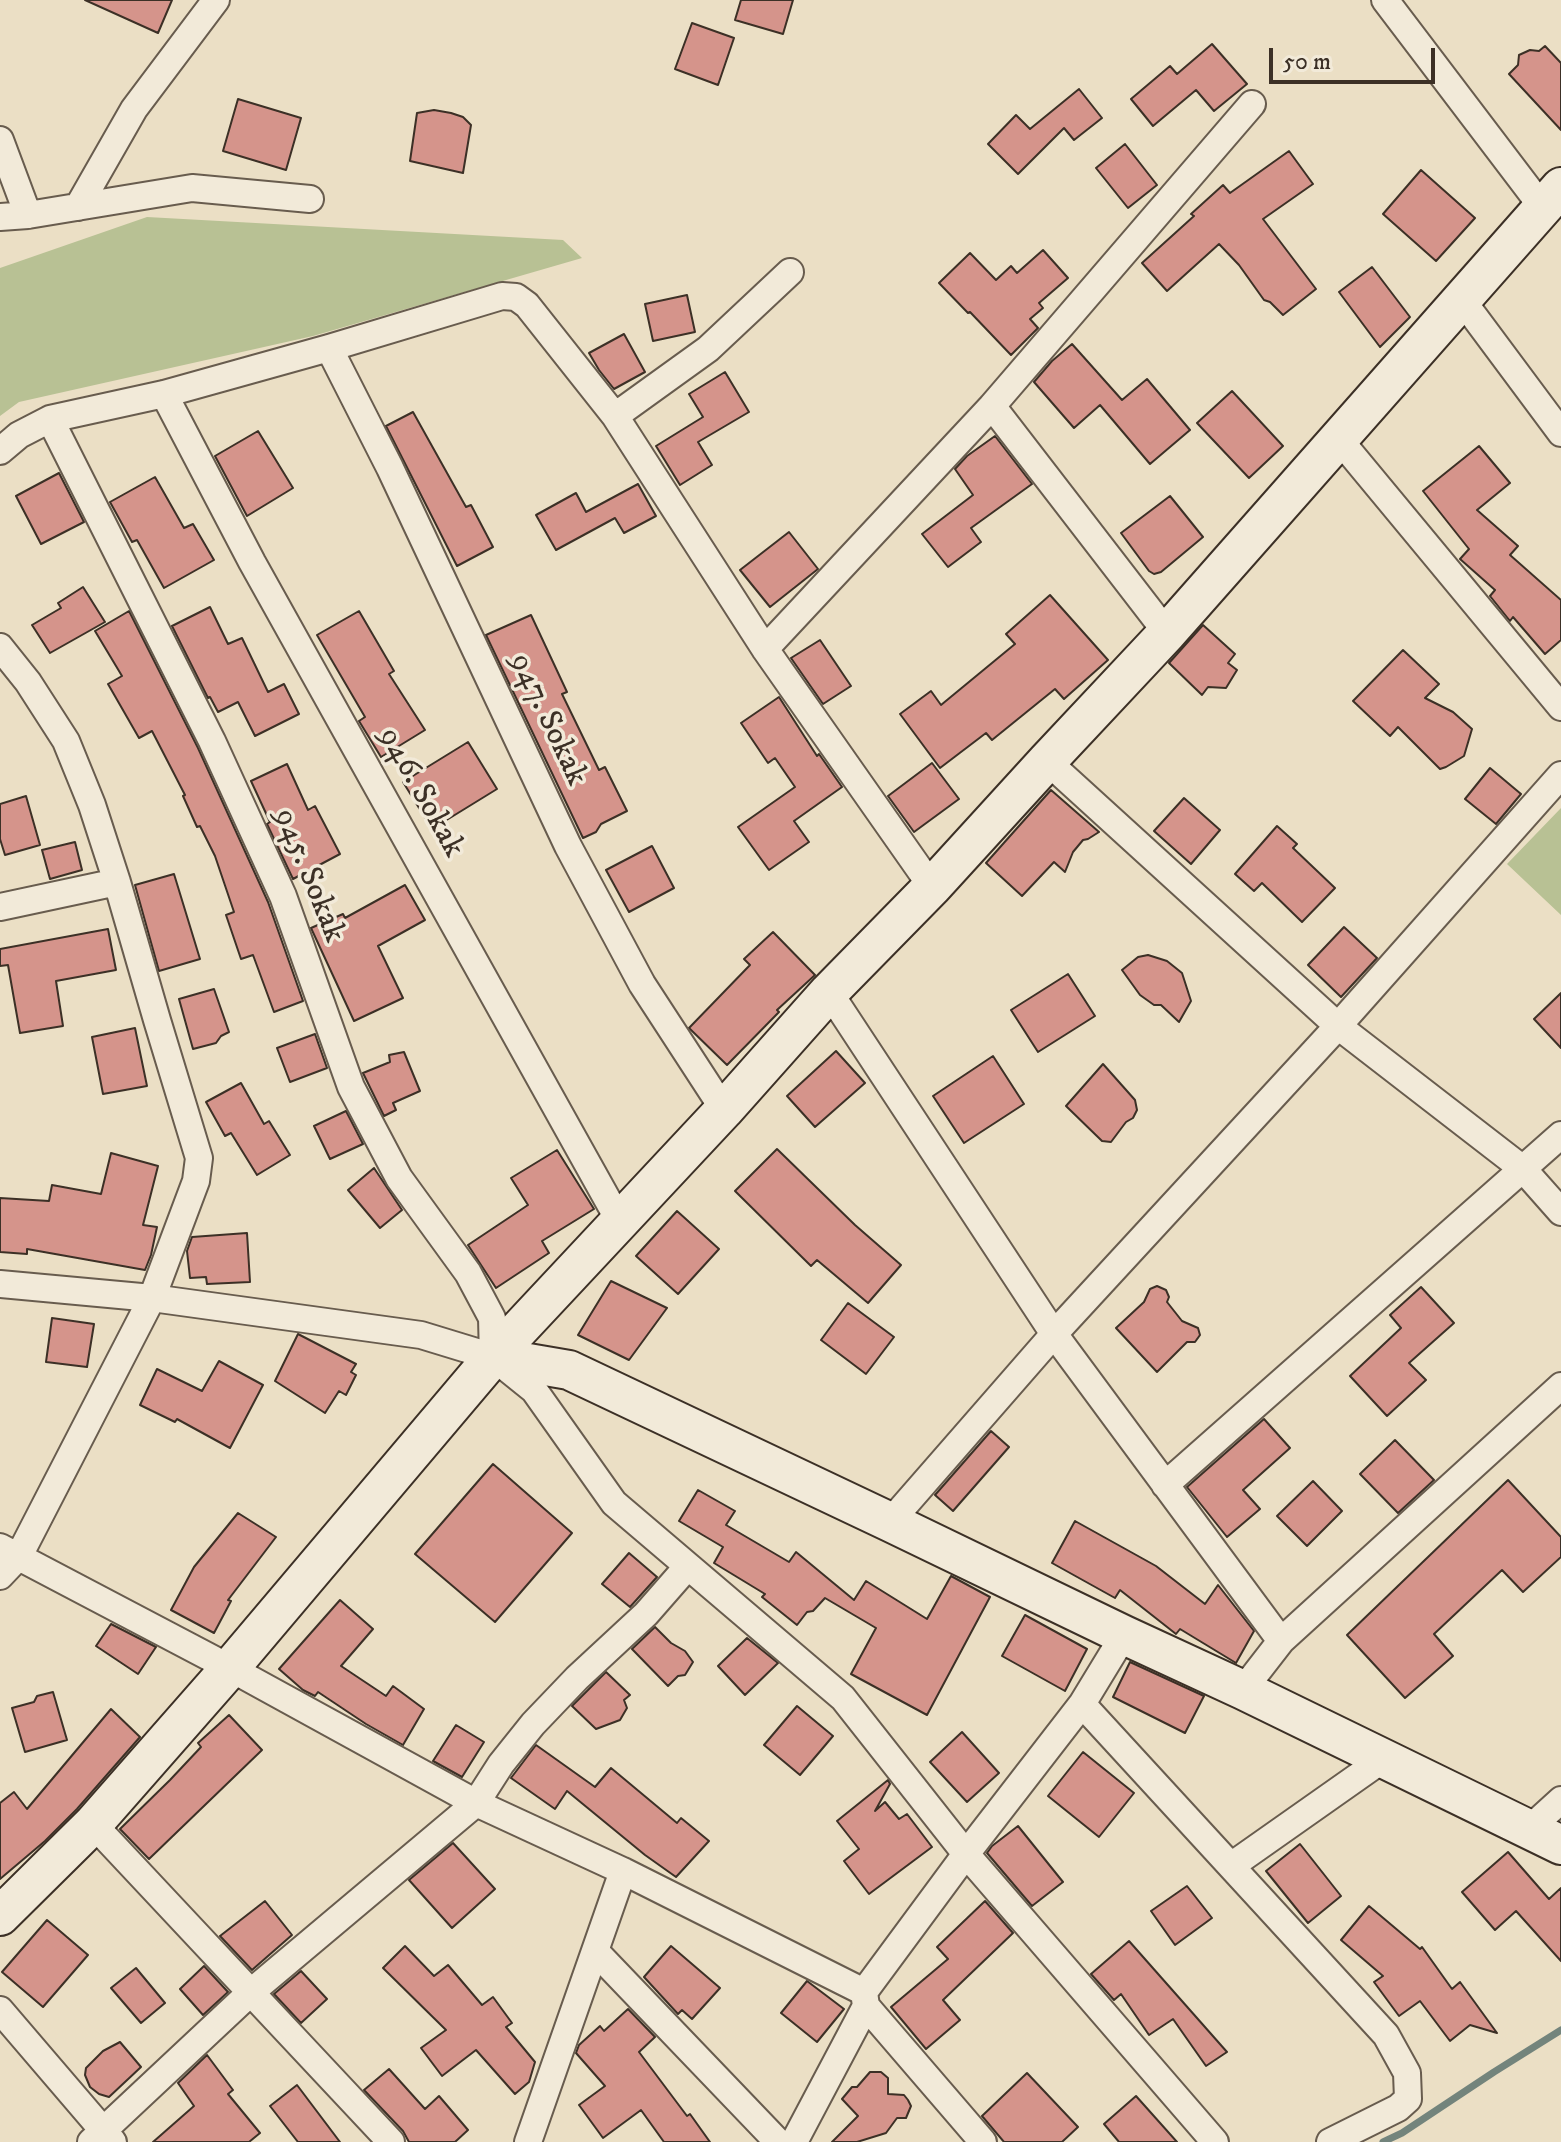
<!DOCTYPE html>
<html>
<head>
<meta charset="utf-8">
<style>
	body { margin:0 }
	#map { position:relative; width:1561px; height:2142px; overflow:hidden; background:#ebdfc5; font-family:"IM FELL DW Pica",serif }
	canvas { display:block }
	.scale { position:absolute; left:1269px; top:48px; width:166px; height:36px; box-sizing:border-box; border:4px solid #3c3026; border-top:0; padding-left:10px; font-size:24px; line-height:28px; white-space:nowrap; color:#3c3026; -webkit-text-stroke:6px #f2ead9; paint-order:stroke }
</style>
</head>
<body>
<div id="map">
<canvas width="1561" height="2142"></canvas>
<div class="scale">50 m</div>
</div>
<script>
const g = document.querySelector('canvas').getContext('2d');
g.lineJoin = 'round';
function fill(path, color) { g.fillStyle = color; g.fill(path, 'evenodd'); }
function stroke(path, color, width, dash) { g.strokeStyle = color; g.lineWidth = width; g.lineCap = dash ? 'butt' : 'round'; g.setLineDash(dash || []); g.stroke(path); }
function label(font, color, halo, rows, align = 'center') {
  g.font = font + ' "IM FELL DW Pica",serif'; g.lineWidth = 7; g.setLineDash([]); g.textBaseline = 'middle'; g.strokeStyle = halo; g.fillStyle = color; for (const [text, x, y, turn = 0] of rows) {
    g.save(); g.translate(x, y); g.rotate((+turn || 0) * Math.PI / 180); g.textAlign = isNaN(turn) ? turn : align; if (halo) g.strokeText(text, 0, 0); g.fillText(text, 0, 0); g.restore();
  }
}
const green = new Path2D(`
	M147 217 563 240 582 258 313 336 19 402 0 416V268Z
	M1561 808V915L1507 864Z`);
const stream = new Path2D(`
	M1383 2142 1402 2133 1494 2072 1561 2030`);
const building = new Path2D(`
	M85 0H172L158 33Z
	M741 0H793L783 34 735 20Z
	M692 23 734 38 718 85 675 69Z
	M1212 44 1247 84 1214 111 1196 90 1153 126 1131 99 1170 66 1177 74Z
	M1545 46 1561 63V130L1509 74 1518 65 1519 55 1530 50 1539 51Z
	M1079 89 1102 118 1074 140 1064 128 1018 174 988 144 1016 115 1030 129Z
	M238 99 301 118 286 170 223 151Z
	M434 110 451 113 463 117 471 125 463 173 410 161 417 113Z
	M1125 144 1157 185 1128 208 1096 168Z
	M1289 151 1313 184 1263 219 1316 289 1283 315 1270 302 1264 300 1239 265 1219 244 1167 291 1142 263 1194 216 1191 214 1223 185 1230 193Z
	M1421 170 1475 218 1436 261 1383 214Z
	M1043 250 1068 278 1039 303 1043 308 1030 319 1038 328 1011 355 970 312 968 313 939 283 970 253 996 280 1011 266 1017 273Z
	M1372 267 1410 317 1380 347 1339 292Z
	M687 295 695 332 653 341 645 304Z
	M624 334 645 372 614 389 599 370 589 353Z
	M1072 344 1122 400 1147 379 1190 430 1150 464 1100 405 1074 428 1034 382 1052 361Z
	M725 372 749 412 698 442 712 465 680 485 656 446 703 417 689 394Z
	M1232 391 1283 446 1249 478 1197 423Z
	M413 412 466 507 471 505 493 547 457 566 386 426Z
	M258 431 293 488 247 516 215 456Z
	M995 436 1032 484 971 528 981 542 948 567 922 534 973 495 955 469 967 456Z
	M1479 446 1510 483 1477 510 1518 546 1510 555 1561 600V640L1545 654 1513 617 1510 621 1490 596 1495 590 1460 559 1469 549 1423 491Z
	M59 473 84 522 41 544 16 496Z
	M155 477 184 528 193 524 214 560 164 588 137 540 132 542 110 502Z
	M638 484 656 516 624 533 615 518 556 550 536 515 576 493 586 512Z
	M1170 496 1203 537 1161 572 1154 574 1149 571 1121 533Z
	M789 532 818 569 770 607 740 570Z
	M83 587 105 622 50 653 32 625 61 608 58 603Z
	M1050 595 1108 660 1064 699 1055 689 992 740 986 733 940 768 900 714 931 691 941 705 1015 644 1006 634Z
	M210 607 228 644 242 638 268 692 284 684 299 714 255 736 238 702 218 712 210 697 208 698 172 626Z
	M129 611 198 748 268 902 303 1001 274 1012 253 955 241 959 226 915 234 912 215 856 200 826 197 827 183 796 185 795 152 731 139 738 108 684 122 676 95 631Z
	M359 611 394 671 389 674 425 730 381 757 359 721 365 717 317 635Z
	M531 615 567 692 562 694 599 770 605 767 627 811 601 824 596 832 583 838 486 635Z
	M1203 625 1235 654 1228 663 1237 670 1226 688 1208 687 1202 695 1169 663Z
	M820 640 851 686 823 704 791 658Z
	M1403 650 1439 684 1425 698 1453 712 1472 729 1464 756 1446 767 1440 769 1398 727 1390 736 1353 701Z
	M779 697 817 756 819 754 842 787 794 821 809 842 769 870 738 827 795 787 775 758 768 763 741 723Z
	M468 742 497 789 432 829 403 782Z
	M932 763 959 799 914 832 888 796Z
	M287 764 308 810 315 806 340 854 293 879 267 824 270 822 251 781Z
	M1490 768 1521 794 1496 824 1465 799Z
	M1051 790 1099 832 1088 839 1083 840 1073 852 1065 872 1054 862 1022 896 986 863Z
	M26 796 40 845 5 855 0 839V804Z
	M1184 798 1220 830 1191 864 1154 831Z
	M1277 826 1297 844 1293 848 1335 888 1302 922 1262 883 1254 891 1235 874Z
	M75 842 82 870 50 879 42 850Z
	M652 846 674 888 629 912 606 870Z
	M174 874 200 959 159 971 135 885Z
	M405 885 425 920 378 946 403 998 354 1021 311 928 343 914 345 918Z
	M1344 927 1377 958 1341 997 1308 965Z
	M108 929 116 970 56 981 63 1026 20 1033 8 965 0 966V949Z
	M773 932 815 975 777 1010 779 1012 727 1065 689 1028 750 965 744 959Z
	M1148 955 1167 961 1182 973 1191 1001 1179 1022 1161 1005H1154L1140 995 1122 970 1138 957Z
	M1068 974 1095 1016 1038 1052 1011 1010Z
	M214 989 229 1032 221 1036 216 1043 193 1049 179 999Z
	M1561 993V1048L1534 1019Z
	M135 1028 147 1086 103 1094 92 1037Z
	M315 1034 327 1068 290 1082 277 1048Z
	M836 1051 865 1083 815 1127 787 1096Z
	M404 1052 420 1091 393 1103 396 1110 384 1116 363 1073 390 1062 389 1055Z
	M993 1056 1024 1104 964 1143 933 1096Z
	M1103 1064 1135 1100 1137 1110 1133 1118 1126 1122 1111 1142 1102 1141 1066 1106Z
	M241 1083 264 1124 269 1121 290 1155 257 1175 231 1133 225 1136 206 1102Z
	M346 1111 363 1144 330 1159 314 1126Z
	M777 1149 855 1225 901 1265 868 1303 817 1260 811 1266 735 1191Z
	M557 1150 594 1209 542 1241 549 1253 496 1288 468 1245 528 1205 511 1178Z
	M111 1153 158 1166 143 1225 157 1227 151 1255 145 1270 27 1249V1254L0 1252V1198L49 1201 52 1185 101 1194Z
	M374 1168 402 1210 380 1228 348 1190Z
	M677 1211 719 1249 678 1294 636 1256Z
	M247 1233 250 1282 207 1284 206 1277 190 1278 187 1251 192 1237Z
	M611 1281 667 1308 629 1360 578 1335Z
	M1157 1286 1166 1290 1169 1297 1167 1302 1182 1321 1198 1328 1200 1335 1195 1342H1187L1157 1372 1116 1328 1144 1302 1150 1289Z
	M1421 1287 1454 1323 1409 1363 1426 1380 1387 1416 1350 1376 1401 1328 1390 1315Z
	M848 1303 894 1337 866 1374 821 1340Z
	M52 1318 94 1324 87 1367 46 1362Z
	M298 1334 356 1364 351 1372 356 1375 346 1395 339 1391 325 1413 275 1381Z
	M219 1361 263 1385 230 1448 177 1419 175 1422 140 1405 157 1369 202 1391Z
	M1264 1419 1290 1448 1243 1490 1260 1509 1227 1537 1187 1487Z
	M991 1431 1009 1447 953 1511 935 1495Z
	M1395 1440 1434 1480 1398 1513 1360 1474Z
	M493 1464 572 1533 495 1622 415 1554Z
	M1508 1480 1561 1537V1557L1523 1592 1502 1570 1434 1634 1453 1656 1405 1698 1347 1635Z
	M1313 1481 1342 1511 1307 1546 1277 1516Z
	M698 1490 735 1511 726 1525 789 1562 796 1552 854 1600 866 1581 927 1619 951 1576 990 1597 927 1715 851 1674 876 1628 825 1598 813 1611 807 1612 797 1625 762 1597 765 1594 714 1563 723 1547 679 1521Z
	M238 1513 276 1537 228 1600 231 1601 214 1633 171 1610 194 1567Z
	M1075 1521 1156 1566 1205 1604 1218 1585 1254 1631 1236 1663 1180 1629 1176 1634 1120 1590 1115 1598 1052 1563Z
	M629 1553 657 1577 630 1607 602 1584Z
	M340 1600 373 1629 341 1666 386 1696 393 1686 424 1709 403 1745 366 1724 318 1692 315 1696 303 1690 279 1669Z
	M1025 1615 1087 1649 1065 1691 1002 1656Z
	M111 1624 156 1647 138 1674 96 1646Z
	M655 1627 671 1643 685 1651 693 1662 685 1675 678 1676 668 1686 632 1649Z
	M747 1638 778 1663 745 1695 718 1666Z
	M1130 1662 1204 1696 1185 1733 1113 1697Z
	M606 1672 630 1695 624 1700 627 1708 620 1720 596 1729 572 1706Z
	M53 1692 67 1740 25 1752 12 1708 34 1702 37 1696Z
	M797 1706 833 1736 800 1775 764 1745Z
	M111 1709 140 1737 77 1809 45 1841 0 1879V1803L14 1792 27 1809Z
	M229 1715 262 1750 149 1859 120 1829 170 1780 201 1747 198 1743Z
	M456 1725 484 1742 462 1777 433 1761Z
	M962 1732 999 1773 967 1802 930 1762Z
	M536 1745 595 1787 611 1768 677 1823 681 1818 709 1841 676 1877 645 1855 567 1791 555 1809 511 1778Z
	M1083 1752 1134 1793 1099 1837 1048 1796Z
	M888 1780 890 1784 875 1811 885 1802 899 1819 907 1814 932 1847 869 1894 844 1861 859 1849 837 1821Z
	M1018 1826 1063 1882 1032 1906 987 1853 992 1846Z
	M453 1843 495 1889 452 1928 409 1880Z
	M1300 1844 1341 1896 1308 1923 1266 1871Z
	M1508 1852 1549 1899 1561 1888V1961L1516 1911 1495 1930 1462 1892Z
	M1187 1886 1212 1918 1175 1945 1151 1911Z
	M265 1901 292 1935 252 1970 220 1936Z
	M985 1901 1013 1933 943 2000 960 2020 926 2049 891 2007 948 1959 937 1947Z
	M1369 1906 1420 1949 1422 1947 1452 1989 1460 1982 1497 2033 1470 2025 1450 2041 1420 2001 1399 2016 1374 1982 1383 1976 1341 1940Z
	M47 1920 88 1955 43 2007 2 1972Z
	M1129 1941 1227 2052 1206 2066 1173 2019 1149 2035 1121 1994 1114 2000 1091 1974Z
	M405 1946 434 1976 448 1965 482 2005 493 1997 512 2023 506 2027 535 2062 529 2082 515 2094 476 2050 442 2076 421 2048 446 2030 383 1968Z
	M671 1946 720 1988 692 2019 682 2010 678 2014 644 1977Z
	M204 1966 228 1992 203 2015 180 1989Z
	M136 1968 165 2003 141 2023 111 1988Z
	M301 1971 327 1999 301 2023 274 1994Z
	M807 1981 844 2009 817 2042 781 2013Z
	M628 2009 655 2037 639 2052 687 2116 690 2114 710 2142H664L641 2110 603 2138 579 2105 605 2086 576 2053 579 2045 600 2026 604 2031Z
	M120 2042 141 2067 109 2097 99 2094 90 2087 85 2075 86 2068 103 2051Z
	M207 2055 233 2090 228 2094 260 2133 249 2142H153L194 2106 178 2083Z
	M389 2069 425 2109 439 2096 468 2130 455 2142H409L403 2131 364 2090Z
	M870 2072H881L888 2078V2094L904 2095 908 2100 911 2106 906 2118H897L886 2133 857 2142H832L858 2116 842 2099 852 2087H857Z
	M1027 2073 1078 2127 1062 2142H1004L982 2116Z
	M297 2085 340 2142H298L270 2106Z
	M1136 2096 1177 2142H1119L1104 2124Z`);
const street = new Path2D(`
	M1385 0 1543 208
	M0 140 28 215
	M78 207 134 109 216 0
	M0 217 28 215 192 188 310 199
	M1462 300 1561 433
	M329 348 390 468 568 846 642 984 724 1110
	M164 394 252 562 620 1222
	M992 406 1167 633
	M615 416 708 349 790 272
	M50 419 212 741 283 896 351 1087 399 1178 468 1273 492 1318 493 1357
	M1338 438 1561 707
	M0 451 19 435 50 419 164 394 329 348 502 296 516 297 527 305 615 416 765 649 932 887
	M0 647 28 682 66 741 92 805 117 882 157 1020 199 1158 196 1181 152 1298 19 1556 0 1576
	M765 649 992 406 1252 104
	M1047 761 1338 1026 1523 1169 1561 1212
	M0 907 117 882
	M829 992 1054 1334 1281 1641
	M0 1284 152 1298 421 1335 493 1357 534 1390 614 1503 843 1698 966 1854 1215 2142
	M1165 1485 1561 1135
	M890 1522 1054 1334 1338 1026 1561 775
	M0 1547 230 1668 476 1803 623 1871 864 1992
	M1243 1690 1281 1641 1561 1386
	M1082 1704 1386 2035 1407 2073 1408 2099 1398 2108 1330 2142
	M93 1824 391 2142
	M1528 1830 1561 1800
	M1231 1866 1383 1759
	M596 1952 778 2142
	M866 2006 983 2142
	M0 2010 113 2142
	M91 2142 250 1993 476 1803 501 1764 533 1724 577 1678 646 1614 688 1566
	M528 2142 623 1871
	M794 2142 866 2006 864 1992 966 1854 1082 1704 1124 1635`);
const secondary = new Path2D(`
	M493 1357 569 1370 890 1522 1124 1635 1243 1690 1561 1845
	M0 1916 93 1824 230 1668 493 1357 724 1110 829 992 932 887 1047 761 1167 633 1561 187`);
const streetNames = [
	["947. Sokak",547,720,65],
	["946. Sokak",420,793,61],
	["945. Sokak",308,876,68]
];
fill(green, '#b8c194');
stroke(stream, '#73847c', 7);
fill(building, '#d5948b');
stroke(building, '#3c3026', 2);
stroke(street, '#685c4e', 30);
stroke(secondary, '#3c3026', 42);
stroke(street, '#f2ead9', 26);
stroke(secondary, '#f2ead9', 38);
label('32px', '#3c3026', '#f2ead9', streetNames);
</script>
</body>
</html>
